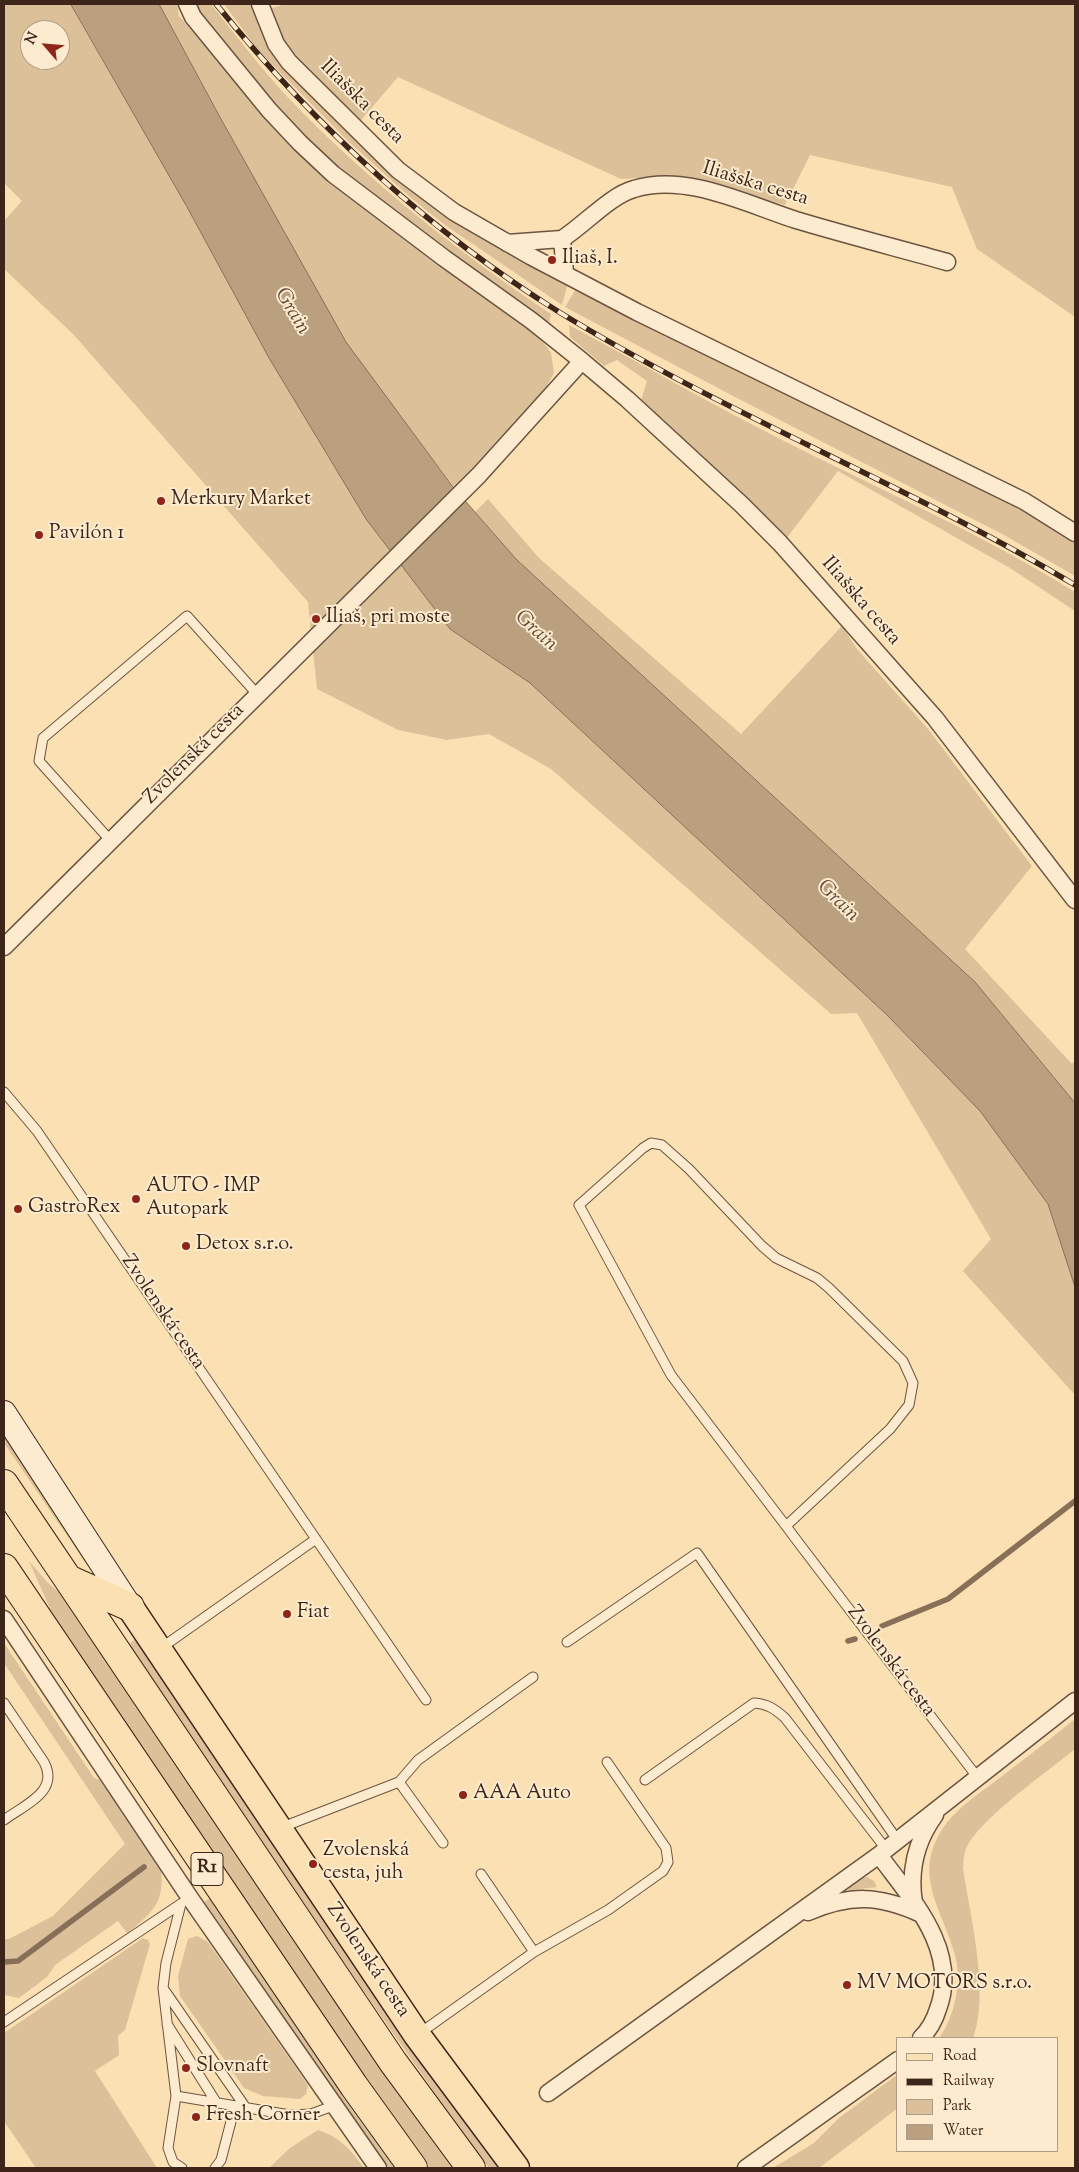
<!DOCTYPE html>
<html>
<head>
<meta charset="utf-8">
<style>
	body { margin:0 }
	#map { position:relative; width:1079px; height:2172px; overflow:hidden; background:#fbe0b3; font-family:"Sorts Mill Goudy",serif }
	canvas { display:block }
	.frame { position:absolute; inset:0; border:5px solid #3d251a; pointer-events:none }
	.legend { position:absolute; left:896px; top:2037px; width:162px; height:115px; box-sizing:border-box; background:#fcebce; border:1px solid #b09c86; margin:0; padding:6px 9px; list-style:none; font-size:15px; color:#3d251a }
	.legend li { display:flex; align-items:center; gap:10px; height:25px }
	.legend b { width:25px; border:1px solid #b09c86 }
	.north { position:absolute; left:20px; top:20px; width:50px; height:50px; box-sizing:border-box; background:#fcebce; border:1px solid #b09c86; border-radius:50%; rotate:297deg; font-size:14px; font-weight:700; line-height:20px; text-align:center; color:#3d251a }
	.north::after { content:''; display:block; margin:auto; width:18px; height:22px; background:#8f2418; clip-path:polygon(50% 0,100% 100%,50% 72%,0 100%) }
</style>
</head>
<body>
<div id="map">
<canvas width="1079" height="2172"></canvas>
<div class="frame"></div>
<ul class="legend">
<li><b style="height:6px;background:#fbe0b3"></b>Road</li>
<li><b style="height:6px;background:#3d251a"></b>Railway</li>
<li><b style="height:14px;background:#dbc099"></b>Park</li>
<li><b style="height:14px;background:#baa07f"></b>Water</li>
</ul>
<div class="north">N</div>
</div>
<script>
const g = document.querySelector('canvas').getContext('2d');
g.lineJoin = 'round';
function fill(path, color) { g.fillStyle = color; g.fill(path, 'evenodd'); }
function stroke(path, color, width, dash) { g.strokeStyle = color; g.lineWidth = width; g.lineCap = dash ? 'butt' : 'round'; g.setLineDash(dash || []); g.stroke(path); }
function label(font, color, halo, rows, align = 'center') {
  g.font = font + ' "Sorts Mill Goudy",serif'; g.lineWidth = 4; g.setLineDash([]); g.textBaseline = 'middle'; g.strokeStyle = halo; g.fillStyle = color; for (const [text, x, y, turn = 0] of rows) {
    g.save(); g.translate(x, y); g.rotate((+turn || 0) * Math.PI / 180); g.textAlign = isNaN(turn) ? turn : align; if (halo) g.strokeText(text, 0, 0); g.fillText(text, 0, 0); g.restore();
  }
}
const green = new Path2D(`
	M4 4H71L187 207 269 358 366 519 450 629 530 683 887 1015 980 1111 1048 1204 1075 1287V1395L963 1271 991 1239 857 1013 831 1014 551 769 489 734 447 740 398 730 317 689 308 602 73 334 4 269V221L22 201 4 183ZM30 30H60V60H30Z
	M159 4H177L179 16 298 152 453 274 539 336 551 353 554 373 545 389 455 488 344 344Z
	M194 4H211C240 41 270 80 304 114 379 189 462 255 551 314L549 324 429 240 314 147 287 119Z
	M224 4H250L265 40 278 59 352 133 568 283 562 305 445 225 411 198 348 141 258 50Z
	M286 4H1075V317L977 249 952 187 810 155 785 205 675 176 621 179 398 77 361 120 298 60 281 39 268 9Z
	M577 287 1047 522 1075 540V576L1004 535 735 397 565 307Z
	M569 325C645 366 720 409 796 447 890 494 987 537 1075 592V611L1010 568 838 471 786 539 735 487 641 401 647 381 617 360 604 366 570 337Z
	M488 499 539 558 741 734 842 626 857 649 928 729 1032 866 965 949 1072 1064 1075 1060V1103L975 982 516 559 475 512Z
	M4 1435 92 1566 87 1565 4 1443Z
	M29 1561 47 1582 61 1594 367 2046 453 2168H426L318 2014 58 1627Z
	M137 1638 362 1975 500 2168H489L474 2149 356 1980 129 1644Z
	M4 1643 94 1778 100 1780 161 1871C165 1903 150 1915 127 1933L118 1921 55 1965 47 1977 19 1998 4 1995V1939H9L53 1916 125 1844 4 1663Z
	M1075 1719V1749C1050 1770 973 1823 965 1852 963 1857 964 1863 963 1868 970 1916 990 1993 973 2038H939C955 2016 962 1982 955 1955 943 1910 913 1878 941 1831 954 1810 977 1795 997 1780 1023 1760 1049 1740 1075 1719Z
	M867 1877 874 1881 877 1887 850 1890 848 1889 859 1879Z
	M210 1898 397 2168H388L332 2090 204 1902Z
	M197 1936 208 1942 308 2085 306 2094 300 2099 263 2096 244 2088 180 1996 178 1976 188 1939Z
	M143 1938 148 1940 150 1944 125 2030 118 2036 119 2055 95 2071 157 2168H36L4 2121V2033Z
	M898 2074V2108L819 2168H773L814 2143 839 2118Z
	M318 2130C340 2137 351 2150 364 2168H269L290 2148Z`);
const water = new Path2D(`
	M71 4H159L221 119 346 342 453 487 516 559 975 982 1075 1103V1287L1048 1204 980 1111 887 1015 530 683 450 629 366 519 269 358 187 207Z`);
const stream = new Path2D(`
	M882 1626 948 1599 1075 1501
	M848 1641 855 1639
	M4 1962 18 1961 144 1867`);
const lane = new Path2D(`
	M110 840 39 761 43 738 187 616 257 694
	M4 1092 37 1131 426 1700
	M786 1526 890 1429 909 1405 913 1383 903 1361 829 1288 817 1278 776 1258 762 1246 689 1169 662 1145 651 1143 643 1148 579 1205 671 1375 786 1526 801 1546 978 1778
	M567 1642 697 1553 898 1841
	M161 1648 316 1539
	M4 1703 44 1762C60 1792 24 1805 4 1820
	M645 1780 754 1703C768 1704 775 1709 785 1718L886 1849
	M399 1782 418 1760 533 1677
	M280 1828 399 1782 443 1843
	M181 1904 166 1963 163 1988 176 2096 290 2115 311 2114 333 2106
	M534 1952 608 1910 663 1871 668 1862 666 1848 607 1762
	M163 1988 246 2108
	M4 2022 182 1903
	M167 2024 216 2102
	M420 2033 534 1952 481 1874
	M176 2096 168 2148 173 2162 182 2168
	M215 2168 221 2160 235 2106`);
const street = new Path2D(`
	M187 4 193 17 269 110 300 143 333 174 444 258 532 321 582 361 627 399 742 505 780 543 935 718 1075 900
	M260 4 276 44 289 62 398 170 454 212 532 257 637 312 1024 501 1075 533
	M507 243 562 239
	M565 273 562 239C584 225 611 195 634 189 687 173 746 204 796 220 846 235 897 248 947 262
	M4 947 479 475 582 361
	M4 1619 190 1898 378 2168
	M879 1855C911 1899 960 1950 938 2009 935 2019 929 2030 921 2038
	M914 1903C909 1872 916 1841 935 1815
	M808 1912C851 1894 879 1895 921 1914
	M548 2093 879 1855 1075 1701
	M746 2168 898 2060`);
const secondary = new Path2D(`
	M4 1413 130 1607`);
const primary = new Path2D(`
	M130 1607 417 2035 516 2168`);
const highway = new Path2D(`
	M4 1484 393 2062 471 2168
	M4 1568 354 2086 413 2168
	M68 1579 130 1607`);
const rail = new Path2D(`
	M216 4C314 125 426 229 559 312 725 414 908 485 1075 585`);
const markers = [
	[552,260,5,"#8f2418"],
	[161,501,5,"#8f2418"],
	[39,535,5,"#8f2418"],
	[316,619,5,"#8f2418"],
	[136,1199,5,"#8f2418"],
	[18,1209,5,"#8f2418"],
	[186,1246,5,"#8f2418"],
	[287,1614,5,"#8f2418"],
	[463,1795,5,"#8f2418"],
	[313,1864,5,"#8f2418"],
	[847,1985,5,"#8f2418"],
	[186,2068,5,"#8f2418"],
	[196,2117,5,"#8f2418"]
];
const shields = [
	[207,1869,32]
];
const shieldNames = [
	["R1",207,1869]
];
const streetNames = [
	["Iliašska cesta",361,103,45],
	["Iliašska cesta",755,185,17],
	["Iliašska cesta",860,602,49],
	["Zvolenská cesta",195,755,-45],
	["Zvolenská cesta",162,1313,56],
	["Zvolenská cesta",890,1662,53],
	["Zvolenská cesta",367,1961,56]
];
const poiNames = [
	["Iliaš, I.",562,260],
	["Merkury Market",171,501],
	["Pavilón 1",49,535],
	["Iliaš, pri moste",326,619],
	["AUTO - IMP",146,1188],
	["Autopark",146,1211],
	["GastroRex",28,1209],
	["Detox s.r.o.",196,1246],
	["Fiat",297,1614],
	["AAA Auto",473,1795],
	["Zvolenská",323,1852],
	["cesta, juh",323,1875],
	["MV MOTORS s.r.o.",857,1985],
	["Slovnaft",196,2068],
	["Fresh Corner",206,2117]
];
const waterNames = [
	["Grain",291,312,59],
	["Grain",535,632,42],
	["Grain",837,902,44]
];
fill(green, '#dbc099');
fill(water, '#baa07f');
stroke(water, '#886f57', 1);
stroke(stream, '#886f57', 5.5);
stroke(lane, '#6c5440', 11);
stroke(street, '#6c5440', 19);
stroke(secondary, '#3d251a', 26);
stroke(primary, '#3d251a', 29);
stroke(highway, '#3d251a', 30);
stroke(lane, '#fcebce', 9);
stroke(street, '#fcebce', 16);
stroke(secondary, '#fcebce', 24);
stroke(primary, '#fbe0b3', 26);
stroke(highway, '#fbe0b3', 28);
stroke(rail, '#3d251a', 5.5);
stroke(rail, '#fcebce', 4, [11]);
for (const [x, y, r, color] of markers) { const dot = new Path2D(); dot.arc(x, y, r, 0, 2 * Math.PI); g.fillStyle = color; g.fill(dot); stroke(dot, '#fcebce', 2); }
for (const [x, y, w] of shields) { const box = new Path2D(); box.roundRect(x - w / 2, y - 16.5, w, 33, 4); g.fillStyle = '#fcebce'; g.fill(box); stroke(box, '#3d251a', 1); }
label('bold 19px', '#3d251a', null, shieldNames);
label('20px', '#3d251a', '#fcebce', streetNames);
label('20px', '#3d251a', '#fcebce', poiNames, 'left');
label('italic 21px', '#624a38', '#fcebce', waterNames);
</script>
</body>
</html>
